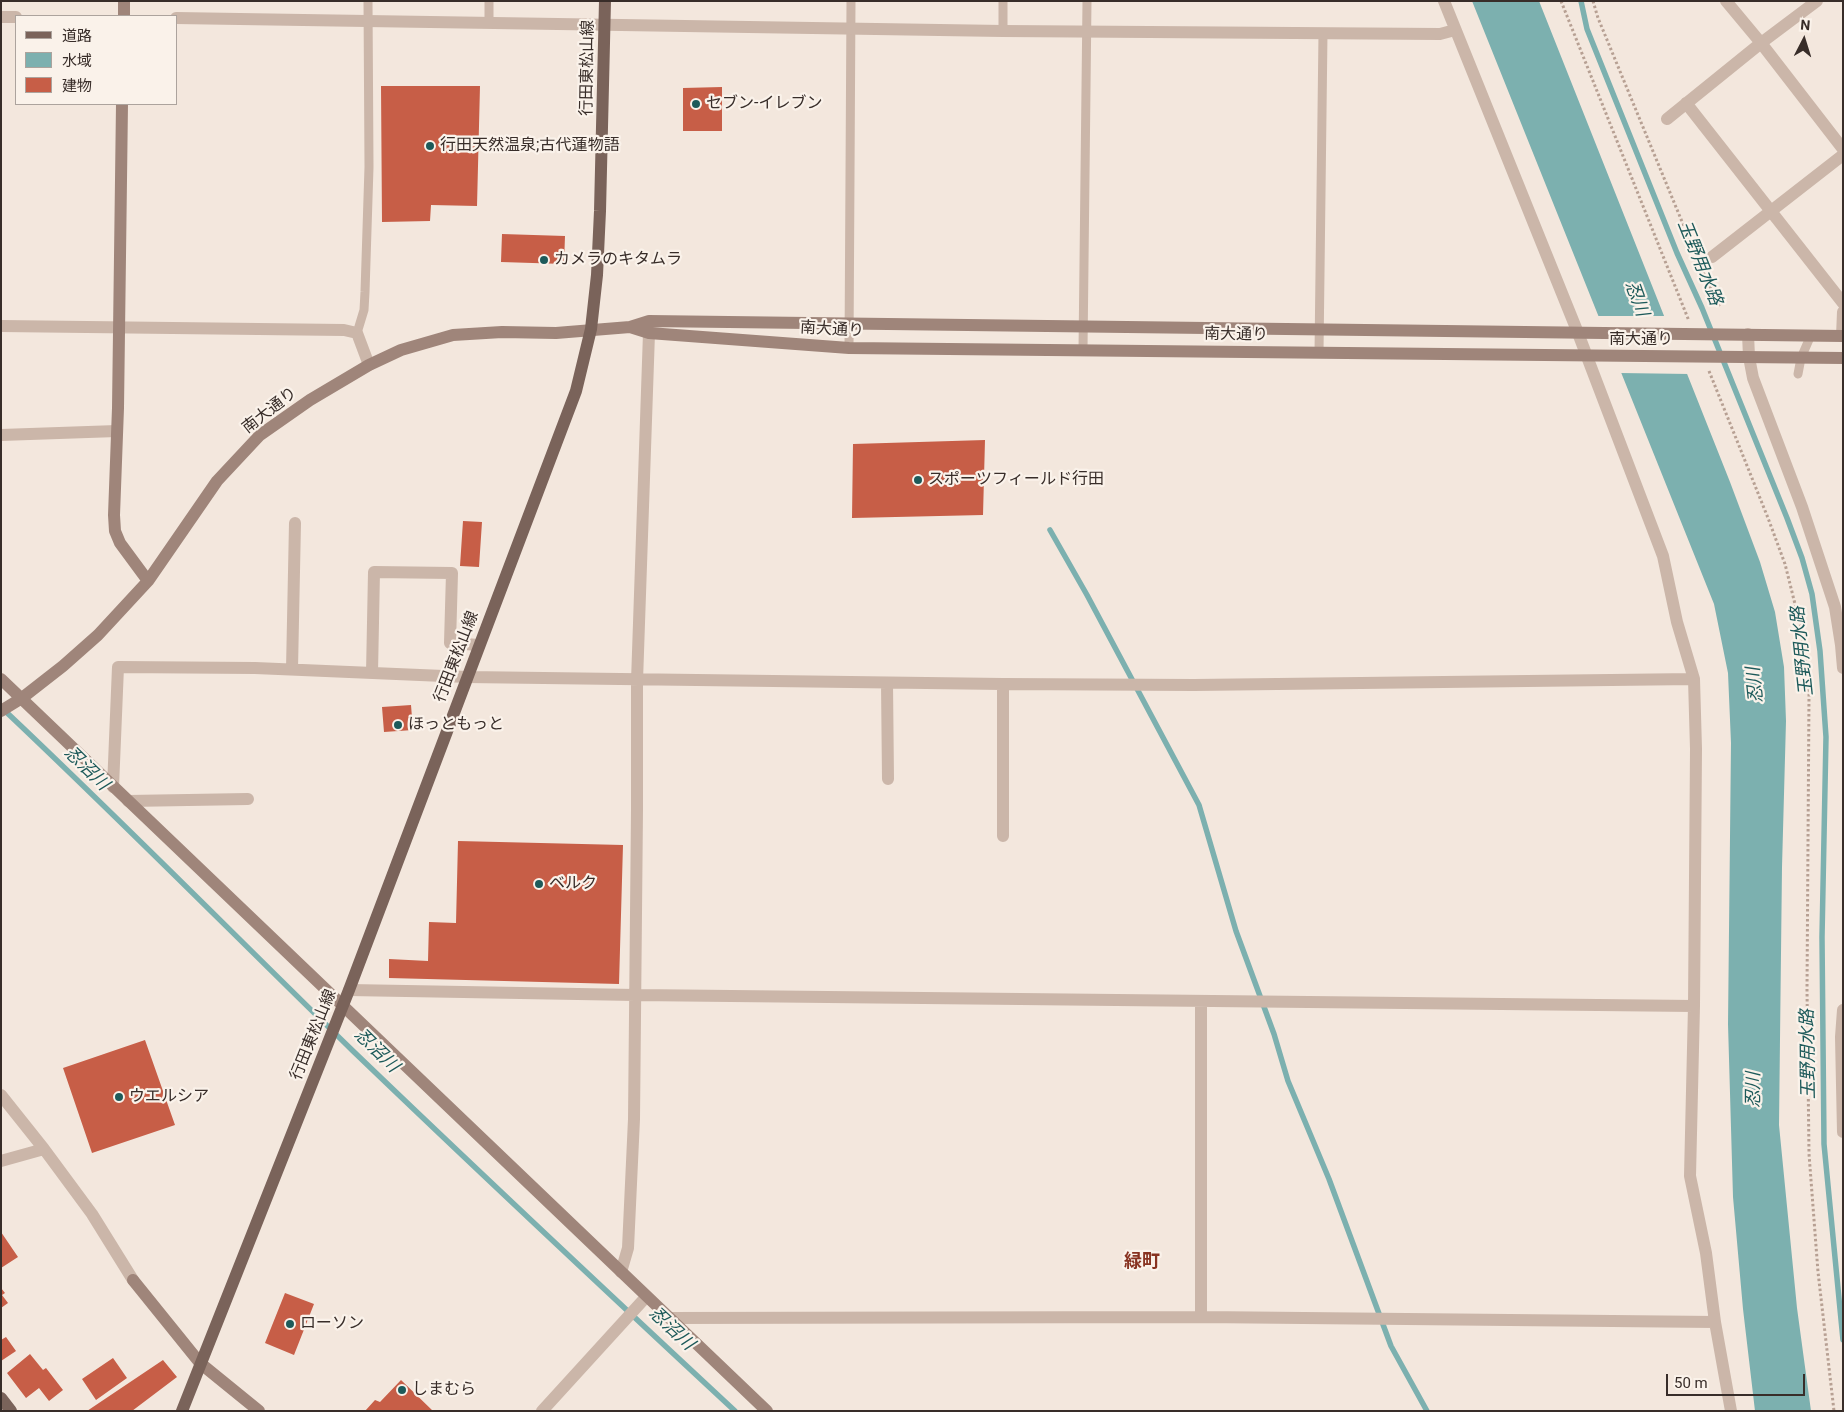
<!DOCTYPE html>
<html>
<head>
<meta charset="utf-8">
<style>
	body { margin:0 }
	#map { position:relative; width:1844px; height:1412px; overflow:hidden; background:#f3e7dd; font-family:Roboto,"Noto Sans JP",sans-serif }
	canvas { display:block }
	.frame { position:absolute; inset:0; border:2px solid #382d29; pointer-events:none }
	.legend { position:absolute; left:15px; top:15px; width:162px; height:90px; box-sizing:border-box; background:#faf2ea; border:1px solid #aca39d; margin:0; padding:6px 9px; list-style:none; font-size:15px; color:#382d29 }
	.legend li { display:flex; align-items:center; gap:10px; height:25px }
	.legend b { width:25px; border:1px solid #aca39d }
	.north { position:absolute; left:1779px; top:15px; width:50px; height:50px; -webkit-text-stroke:4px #faf2ea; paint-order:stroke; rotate:5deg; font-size:14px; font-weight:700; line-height:20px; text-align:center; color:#382d29 }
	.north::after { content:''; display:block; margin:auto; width:18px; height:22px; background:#382d29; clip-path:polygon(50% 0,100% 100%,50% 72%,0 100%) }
	.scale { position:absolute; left:1666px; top:1374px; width:139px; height:22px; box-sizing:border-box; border:2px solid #382d29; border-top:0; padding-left:6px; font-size:15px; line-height:18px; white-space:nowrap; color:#382d29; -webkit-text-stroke:4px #faf2ea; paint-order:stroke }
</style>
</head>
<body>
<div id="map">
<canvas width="1844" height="1412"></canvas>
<div class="frame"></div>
<ul class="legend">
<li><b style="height:6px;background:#7a635a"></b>道路</li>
<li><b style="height:14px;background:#7cb0af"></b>水域</li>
<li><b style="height:14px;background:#c75e47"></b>建物</li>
</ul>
<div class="north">N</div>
<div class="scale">50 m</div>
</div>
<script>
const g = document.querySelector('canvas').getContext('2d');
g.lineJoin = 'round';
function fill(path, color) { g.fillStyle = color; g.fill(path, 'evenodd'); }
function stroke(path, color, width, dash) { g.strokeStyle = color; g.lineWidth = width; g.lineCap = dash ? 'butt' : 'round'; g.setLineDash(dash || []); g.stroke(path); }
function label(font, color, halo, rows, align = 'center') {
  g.font = font + ' Roboto,"Noto Sans JP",sans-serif'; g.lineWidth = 4.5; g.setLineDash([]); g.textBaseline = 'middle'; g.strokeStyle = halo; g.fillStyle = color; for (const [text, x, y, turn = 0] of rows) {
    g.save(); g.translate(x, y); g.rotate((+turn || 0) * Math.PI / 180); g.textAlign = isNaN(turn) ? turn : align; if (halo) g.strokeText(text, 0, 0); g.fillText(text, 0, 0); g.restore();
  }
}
const water = new Path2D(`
	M1472 1H1539L1730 482 1760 562 1775 612 1784 667 1786 721 1782 867 1779 1125 1797 1308 1811 1411H1755L1743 1309 1733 1197 1728 1024 1731 743 1728 673 1714 604Z`);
const pier = new Path2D(`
	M1597 316H1668L1690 374 1620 373Z`);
const stream = new Path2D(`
	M1581 1 1587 29 1677 253 1702 308 1787 518 1802 558 1812 594 1820 651 1826 737 1822 937 1824 1144 1843 1340
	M1050 530 1087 595 1199 805 1236 931 1274 1034 1288 1081 1329 1179 1391 1346 1427 1411
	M3 709C122 821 236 937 353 1051 479 1172 607 1292 735 1411`);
const building = new Path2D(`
	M381 86H480L477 206 431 205 430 221 382 222Z
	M722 87V131H683V88Z
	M502 234 565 236 564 264 501 262Z
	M985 440 983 515 852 518 853 444Z
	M463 521 482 522 479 567 460 566Z
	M411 705 413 730 384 732 382 707Z
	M458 841 623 845 619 984 389 978V959L428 961 429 922 456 923Z
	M145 1040 175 1125 92 1153 63 1068Z
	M1 1232 18 1257 1 1268Z
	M1 1288 5 1293 2 1295 8 1303 1 1308Z
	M285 1293 314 1304 294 1355 265 1343Z
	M6 1337 16 1351 1 1361V1340Z
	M30 1354 43 1370 46 1368 63 1390 49 1401 39 1388 26 1398 7 1373Z
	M113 1358 127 1378 96 1400 82 1379Z
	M163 1360 177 1377 132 1411H87Z
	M401 1380 433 1411H365L375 1400 380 1402Z`);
const path = new Path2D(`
	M1561 1 1689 321
	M1593 1 1598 18 1697 258
	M1701 268 1720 308
	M1709 371 1768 518 1785 564 1802 632 1809 695 1807 990 1809 1154 1818 1272 1834 1411`);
const lane = new Path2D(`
	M489 23V1
	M1003 31V1
	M357 333 364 310 365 292 369 167 368 1
	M849 348 851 1
	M1083 350 1087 1
	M1319 352 1323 33
	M1798 374 1801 358 1811 335`);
const street = new Path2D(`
	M1726 1 1761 43 1843 149
	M1 17H16
	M176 18 1003 31 1440 34 1455 30
	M1686 103 1843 303
	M1667 119 1761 43 1817 1
	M1712 257 1843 155
	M1 326 344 330 357 333 369 365
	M1748 334 1749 357 1753 378 1802 507 1835 607 1841 645 1843 668
	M1842 336 1843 312
	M1 435 117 431
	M292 669 295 523
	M372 673 374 572 452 573 450 643 479 645
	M887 683 888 779
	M1003 684V836
	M113 787 118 667 255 668 467 677 1003 684 1194 685 1694 679
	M128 801 248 799
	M349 990 635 995 1694 1006
	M1843 1010 1841 1037 1843 1132
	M1 1095 44 1149 92 1214 133 1280
	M1 1161 44 1149
	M621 1272 628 1248 634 1119 637 810V681L649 333
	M1201 1317 1715 1322 1706 1253 1690 1176 1694 1006 1696 749 1694 679 1677 622 1663 556 1578 333 1444 1
	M669 1318 1201 1317V1001
	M1715 1322 1731 1411
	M542 1411 646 1297`);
const secondary = new Path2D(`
	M124 16V1
	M122 104 118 408 114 515 115 531 120 543 148 581
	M630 327 649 333 849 348 1843 358
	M1 679 767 1411
	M1 711 22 698 63 666 98 635 148 581 217 481 260 435 310 400 369 365 401 350 453 335 502 332 556 333 630 327 649 321 1843 336
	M133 1280 200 1363 259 1411`);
const primary = new Path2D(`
	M1 1398 11 1411
	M182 1411 349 990 576 391 591 329 597 275 600 211 605 1`);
const markers = [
	[696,104,5,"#1d5a5a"],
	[430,146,5,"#1d5a5a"],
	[544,260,5,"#1d5a5a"],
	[918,480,5,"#1d5a5a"],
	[398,725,5,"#1d5a5a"],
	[539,884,5,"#1d5a5a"],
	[119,1097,5,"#1d5a5a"],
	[290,1324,5,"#1d5a5a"],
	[402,1390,5,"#1d5a5a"]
];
const streetNames = [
	["行田東松山線",588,68,-89],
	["南大通り",832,330,3],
	["南大通り",1236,335,1],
	["南大通り",1641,340],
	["南大通り",270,411,-38],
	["行田東松山線",457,657,-69],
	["行田東松山線",314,1035,-68]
];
const poiNames = [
	["セブン-イレブン",706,104],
	["行田天然温泉;古代蓮物語",440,146],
	["カメラのキタムラ",554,260],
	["スポーツフィールド行田",928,480],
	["ほっともっと",408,725],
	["ベルク",549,884],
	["ウエルシア",129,1097],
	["ローソン",300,1324],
	["しまむら",412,1390]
];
const waterNames = [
	["玉野用水路",1699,263,68],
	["忍川",1636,299,70],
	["玉野用水路",1803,651,-96],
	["忍川",1756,685,-96],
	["忍沼川",86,769,44],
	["忍沼川",376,1051,44],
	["玉野用水路",1809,1054,-91],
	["忍川",1754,1090,-90],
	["忍沼川",671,1329,43]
];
const neighbourhoodNames = [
	["緑町",1142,1262]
];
fill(water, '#7cb0af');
fill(pier, '#f3e7dd');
stroke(stream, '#7cb0af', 5.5);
fill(building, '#c75e47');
stroke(path, '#b7a093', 3, [2.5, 2.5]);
stroke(lane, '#cbb6a9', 9);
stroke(street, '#cbb6a9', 12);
stroke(secondary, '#9f857a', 12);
stroke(primary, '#7a635a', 12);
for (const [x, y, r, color] of markers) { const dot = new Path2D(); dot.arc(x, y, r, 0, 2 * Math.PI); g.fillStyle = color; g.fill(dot); stroke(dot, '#faf2ea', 2); }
label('16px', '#382d29', '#faf2ea', streetNames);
label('16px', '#382d29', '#faf2ea', poiNames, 'left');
label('italic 18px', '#1d5a5a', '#faf2ea', waterNames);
label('bold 18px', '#883321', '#faf2ea', neighbourhoodNames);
</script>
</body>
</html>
